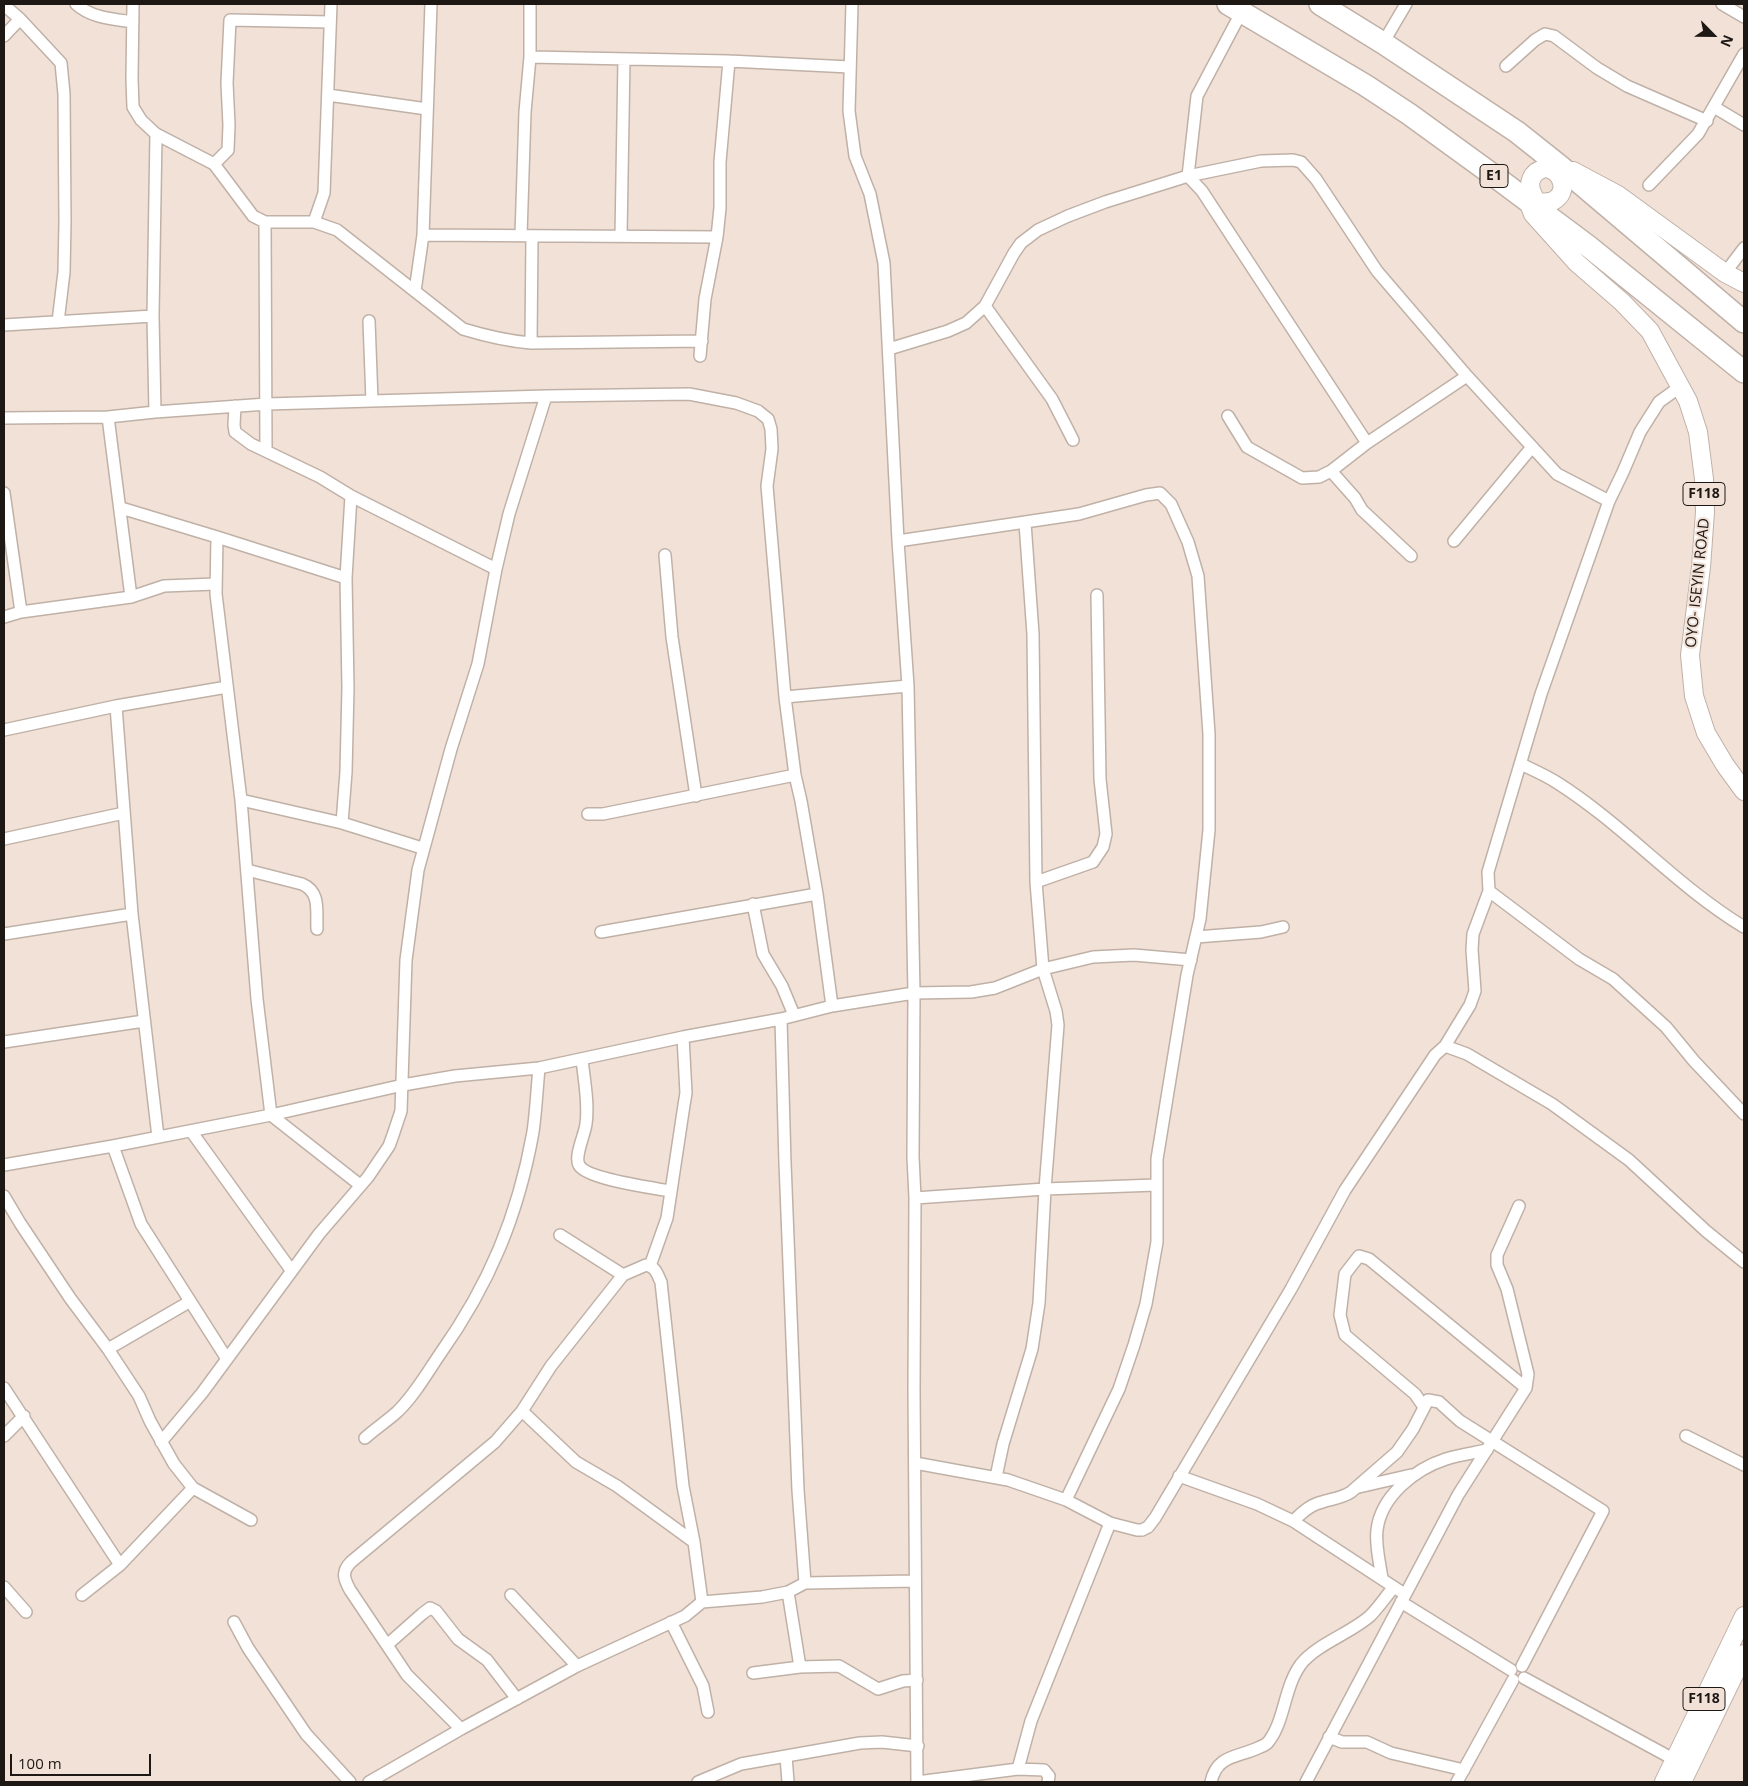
<!DOCTYPE html>
<html>
<head>
<meta charset="utf-8">
<style>
	body { margin:0 }
	#map { position:relative; width:1748px; height:1786px; overflow:hidden; background:#f1e1d7; font-family:"Open Sans",sans-serif }
	canvas { display:block }
	.frame { position:absolute; inset:0; border:5px solid #1d1814; pointer-events:none }
	.north { position:absolute; left:1688px; top:10px; width:50px; height:50px; -webkit-text-stroke:4px #f1e1d7; paint-order:stroke; rotate:113deg; font-size:14px; font-weight:700; line-height:20px; text-align:center; color:#1d1814 }
	.north::after { content:''; display:block; margin:auto; width:18px; height:22px; background:#1d1814; clip-path:polygon(50% 0,100% 100%,50% 72%,0 100%) }
	.scale { position:absolute; left:10px; top:1754px; width:141px; height:22px; box-sizing:border-box; border:2px solid #1d1814; border-top:0; padding-left:6px; font-size:15px; line-height:18px; white-space:nowrap; color:#1d1814; -webkit-text-stroke:4px #f1e1d7; paint-order:stroke }
</style>
</head>
<body>
<div id="map">
<canvas width="1748" height="1786"></canvas>
<div class="frame"></div>
<div class="north">N</div>
<div class="scale">100 m</div>
</div>
<script>
const g = document.querySelector('canvas').getContext('2d');
g.lineJoin = 'round';
function stroke(path, color, width, dash) { g.strokeStyle = color; g.lineWidth = width; g.lineCap = dash ? 'butt' : 'round'; g.setLineDash(dash || []); g.stroke(path); }
function label(font, color, halo, rows, align = 'center') {
  g.font = font + ' "Open Sans",sans-serif'; g.lineWidth = 4; g.setLineDash([]); g.textBaseline = 'middle'; g.strokeStyle = halo; g.fillStyle = color; for (const [text, x, y, turn = 0] of rows) {
    g.save(); g.translate(x, y); g.rotate((+turn || 0) * Math.PI / 180); g.textAlign = isNaN(turn) ? turn : align; if (halo) g.strokeText(text, 0, 0); g.fillText(text, 0, 0); g.restore();
  }
}
const minor = new Path2D(`
	M76 4C91 18 113 19 133 22
	M133 4 132 79 133 107 141 120 156 134 214 164 253 216 265 222H314L337 230 463 329C486 336 507 341 531 343L702 341
	M852 4 849 111 855 156 870 194 884 263 898 541 908 686 914 993 913 1157 915 1198 914 1390 917 1782
	M1722 4 1744 17
	M4 5 20 19 61 63 64 94 65 222 64 272 58 322
	M1242 11 1197 96 1188 176 1202 191 1367 443
	M4 36 20 19
	M1383 43 1406 4
	M530 57 729 61 850 67
	M1506 66 1535 40 1545 34 1554 36 1597 68 1627 86 1707 121
	M328 95 427 109
	M1714 107 1744 125
	M214 164 228 150 229 125 227 83 230 20 330 22
	M1649 185 1698 134 1744 54
	M265 222 266 451
	M314 222 324 193 331 4
	M423 235 717 237
	M521 235 525 112 530 57V4
	M621 236 624 59
	M1725 273 1744 248
	M415 291 423 235 431 4
	M985 306 1052 399 1073 440
	M369 321 372 401
	M4 325 153 316
	M531 343 532 236
	M889 349 948 331 966 323 985 306 1014 253 1021 243 1038 230 1068 216 1105 202 1188 176 1261 161 1293 160 1301 162 1316 179 1377 271 1467 376 1557 474 1609 501
	M700 356 705 299 717 237 720 208V162L729 61
	M235 406 234 425 235 432 251 444 320 477 351 496 496 569
	M155 412 153 316 156 134
	M1228 416 1247 447 1302 478 1319 477 1331 471 1367 443 1467 376
	M108 417 131 597
	M4 418 108 417 155 412 267 404 546 396 689 394 736 403 758 411 768 419 771 429 772 449 767 486 785 697 795 775 801 801 817 894 832 1006
	M1331 471 1355 498 1362 510 1411 556
	M4 493 21 612
	M121 508 217 537 346 578
	M217 537 216 594 241 800 257 999 271 1115 360 1185
	M898 541 1079 514 1146 495 1160 493 1171 504 1188 542 1198 576 1209 734V830L1200 919 1187 975 1157 1159V1242L1146 1304 1134 1345 1119 1389 1066 1500
	M1454 541 1532 447
	M665 555 672 637 696 796
	M4 617 21 612 131 597 164 586 215 584
	M785 697 908 686
	M116 706 132 914 158 1137
	M4 730 116 706 227 687
	M1521 764C1533 770 1545 775 1556 782 1623 824 1676 886 1744 927
	M241 800 342 823 422 848
	M588 814H603L795 775
	M342 823 346 772 348 688 346 578 351 496
	M4 839 124 813
	M247 870 302 884C321 892 316 911 317 929
	M1036 882 1093 862 1103 847 1106 834 1100 779 1097 595
	M1489 891 1579 959 1613 979 1666 1027 1694 1061 1744 1114
	M753 904 763 954 782 986 794 1015
	M601 932 817 894
	M4 934 132 914
	M1196 937 1261 932 1283 927
	M781 1019 785 1163 798 1490 805 1583
	M4 1042 144 1021
	M1445 1046 1470 1005 1475 991 1472 950 1473 934 1489 891 1488 872 1541 694 1609 501 1623 472 1640 432 1659 402 1681 386
	M582 1059C584 1080 589 1103 586 1124 585 1134 574 1156 579 1165 586 1179 654 1188 670 1191
	M191 1131 291 1270
	M113 1146 141 1224 227 1359
	M4 1165 113 1146 271 1115 403 1085 455 1076 539 1068 683 1037 781 1019 832 1006 914 993 971 992 995 988 1043 969 1093 957 1134 955 1191 960
	M4 1196 20 1223 70 1298 108 1349 139 1396 150 1421 174 1464 193 1488 251 1520
	M915 1198 1045 1189 1156 1185
	M560 1235 623 1275
	M650 1266 667 1218 684 1105 686 1093 683 1037
	M108 1349 189 1302
	M4 1388 120 1565
	M1424 1407 1415 1394 1345 1335 1340 1315 1345 1274 1359 1256 1369 1259 1526 1388
	M522 1411 576 1462 617 1486 694 1542
	M4 1436 24 1416
	M1686 1436 1744 1465
	M365 1438C375 1429 387 1421 397 1412 414 1396 427 1373 440 1354 489 1285 518 1216 533 1132 536 1111 537 1089 539 1068
	M161 1442 202 1393 319 1234 368 1177 389 1146 393 1135 401 1111 406 960 418 870 451 749 478 664 496 569 509 514 546 396
	M915 1463 1008 1480 1066 1500 1110 1523 1137 1530H1142L1148 1527 1155 1518 1291 1289 1345 1190 1435 1055 1445 1046 1467 1054 1552 1104 1629 1160 1706 1231 1744 1262
	M1179 1476 1257 1504 1293 1521 1400 1591
	M996 1477 1003 1444 1032 1349 1039 1303 1045 1189 1058 1025 1056 1011 1043 969 1036 882 1033 634 1025 523
	M1359 1487 1411 1475
	M1293 1521C1300 1515 1307 1507 1316 1504 1328 1499 1341 1499 1351 1492L1397 1452 1413 1429 1428 1400 1439 1402 1460 1421 1603 1511 1522 1666
	M1382 1579C1380 1563 1375 1546 1377 1530 1381 1496 1415 1469 1446 1459 1459 1455 1473 1453 1487 1450
	M4 1587 26 1612
	M788 1592 800 1667
	M82 1595 120 1565 193 1488
	M511 1595 577 1666
	M1401 1602 1511 1670
	M234 1622 248 1648 306 1734 350 1782
	M671 1622 703 1686 708 1712
	M387 1645 422 1614 430 1608 436 1611 458 1639 487 1660 517 1699
	M753 1673 800 1667 839 1666 878 1689 903 1681 917 1680
	M1524 1678 1675 1760
	M461 1729 407 1675 350 1590C344 1579 341 1572 351 1562L495 1442 522 1411 551 1366 623 1275 646 1265C656 1267 657 1274 661 1282L683 1486 694 1542 702 1602
	M1329 1737 1342 1742H1367L1391 1753 1464 1770
	M786 1756 788 1782
	M1018 1769 1031 1721 1110 1523
	M369 1782 461 1729 577 1666 685 1616 702 1602 762 1597 788 1592 805 1583 915 1581
	M698 1782 741 1764 860 1743 882 1742 918 1746
	M917 1782 1018 1769 1044 1770 1049 1776 1048 1782
	M1211 1782C1217 1754 1238 1758 1260 1747 1263 1746 1267 1744 1269 1741 1285 1720 1284 1687 1301 1664 1317 1644 1351 1633 1370 1616 1379 1607 1386 1596 1394 1587
	M1306 1782 1458 1495 1526 1388 1528 1374 1507 1289 1497 1265V1255L1519 1206
	M1457 1782 1513 1680`);
const primary = new Path2D(`
	M1573 171 1618 195 1725 273 1744 283
	M1530 187 1528 201 1533 214 1577 263 1622 302 1650 331 1688 401 1698 432 1704 479 1705 512 1701 567 1690 655 1694 696 1706 733 1725 765 1744 791
	M1528 201C1536 202 1546 204 1553 201 1570 192 1562 171 1546 168 1531 171 1526 184 1534 197
	M1664 1782 1744 1616
	M1682 1782 1744 1654`);
const motorway = new Path2D(`
	M1228 4 1365 85 1409 114 1493 175 1588 246 1744 372
	M1320 4 1383 43 1517 132 1561 167 1744 322`);
const shields = [
	[1494,176,28],
	[1704,494,42],
	[1704,1699,42]
];
const shieldNames = [
	["E1",1494,176],
	["F118",1704,494],
	["F118",1704,1699]
];
const streetNames = [
	["OYO- ISEYIN ROAD",1698,583,-84]
];
stroke(minor, '#c0b1a7', 14);
stroke(primary, '#c0b1a7', 20);
stroke(motorway, '#c0b1a7', 24);
stroke(minor, '#fff', 11);
stroke(primary, '#fff', 18);
stroke(motorway, '#fff', 21);
for (const [x, y, w] of shields) { const box = new Path2D(); box.roundRect(x - w / 2, y - 11.5, w, 23, 4); g.fillStyle = '#f1e1d7'; g.fill(box); stroke(box, '#1d1814', 1); }
label('bold 14px', '#1d1814', null, shieldNames);
label('15px', '#1d1814', '#f1e1d7', streetNames);
</script>
</body>
</html>
